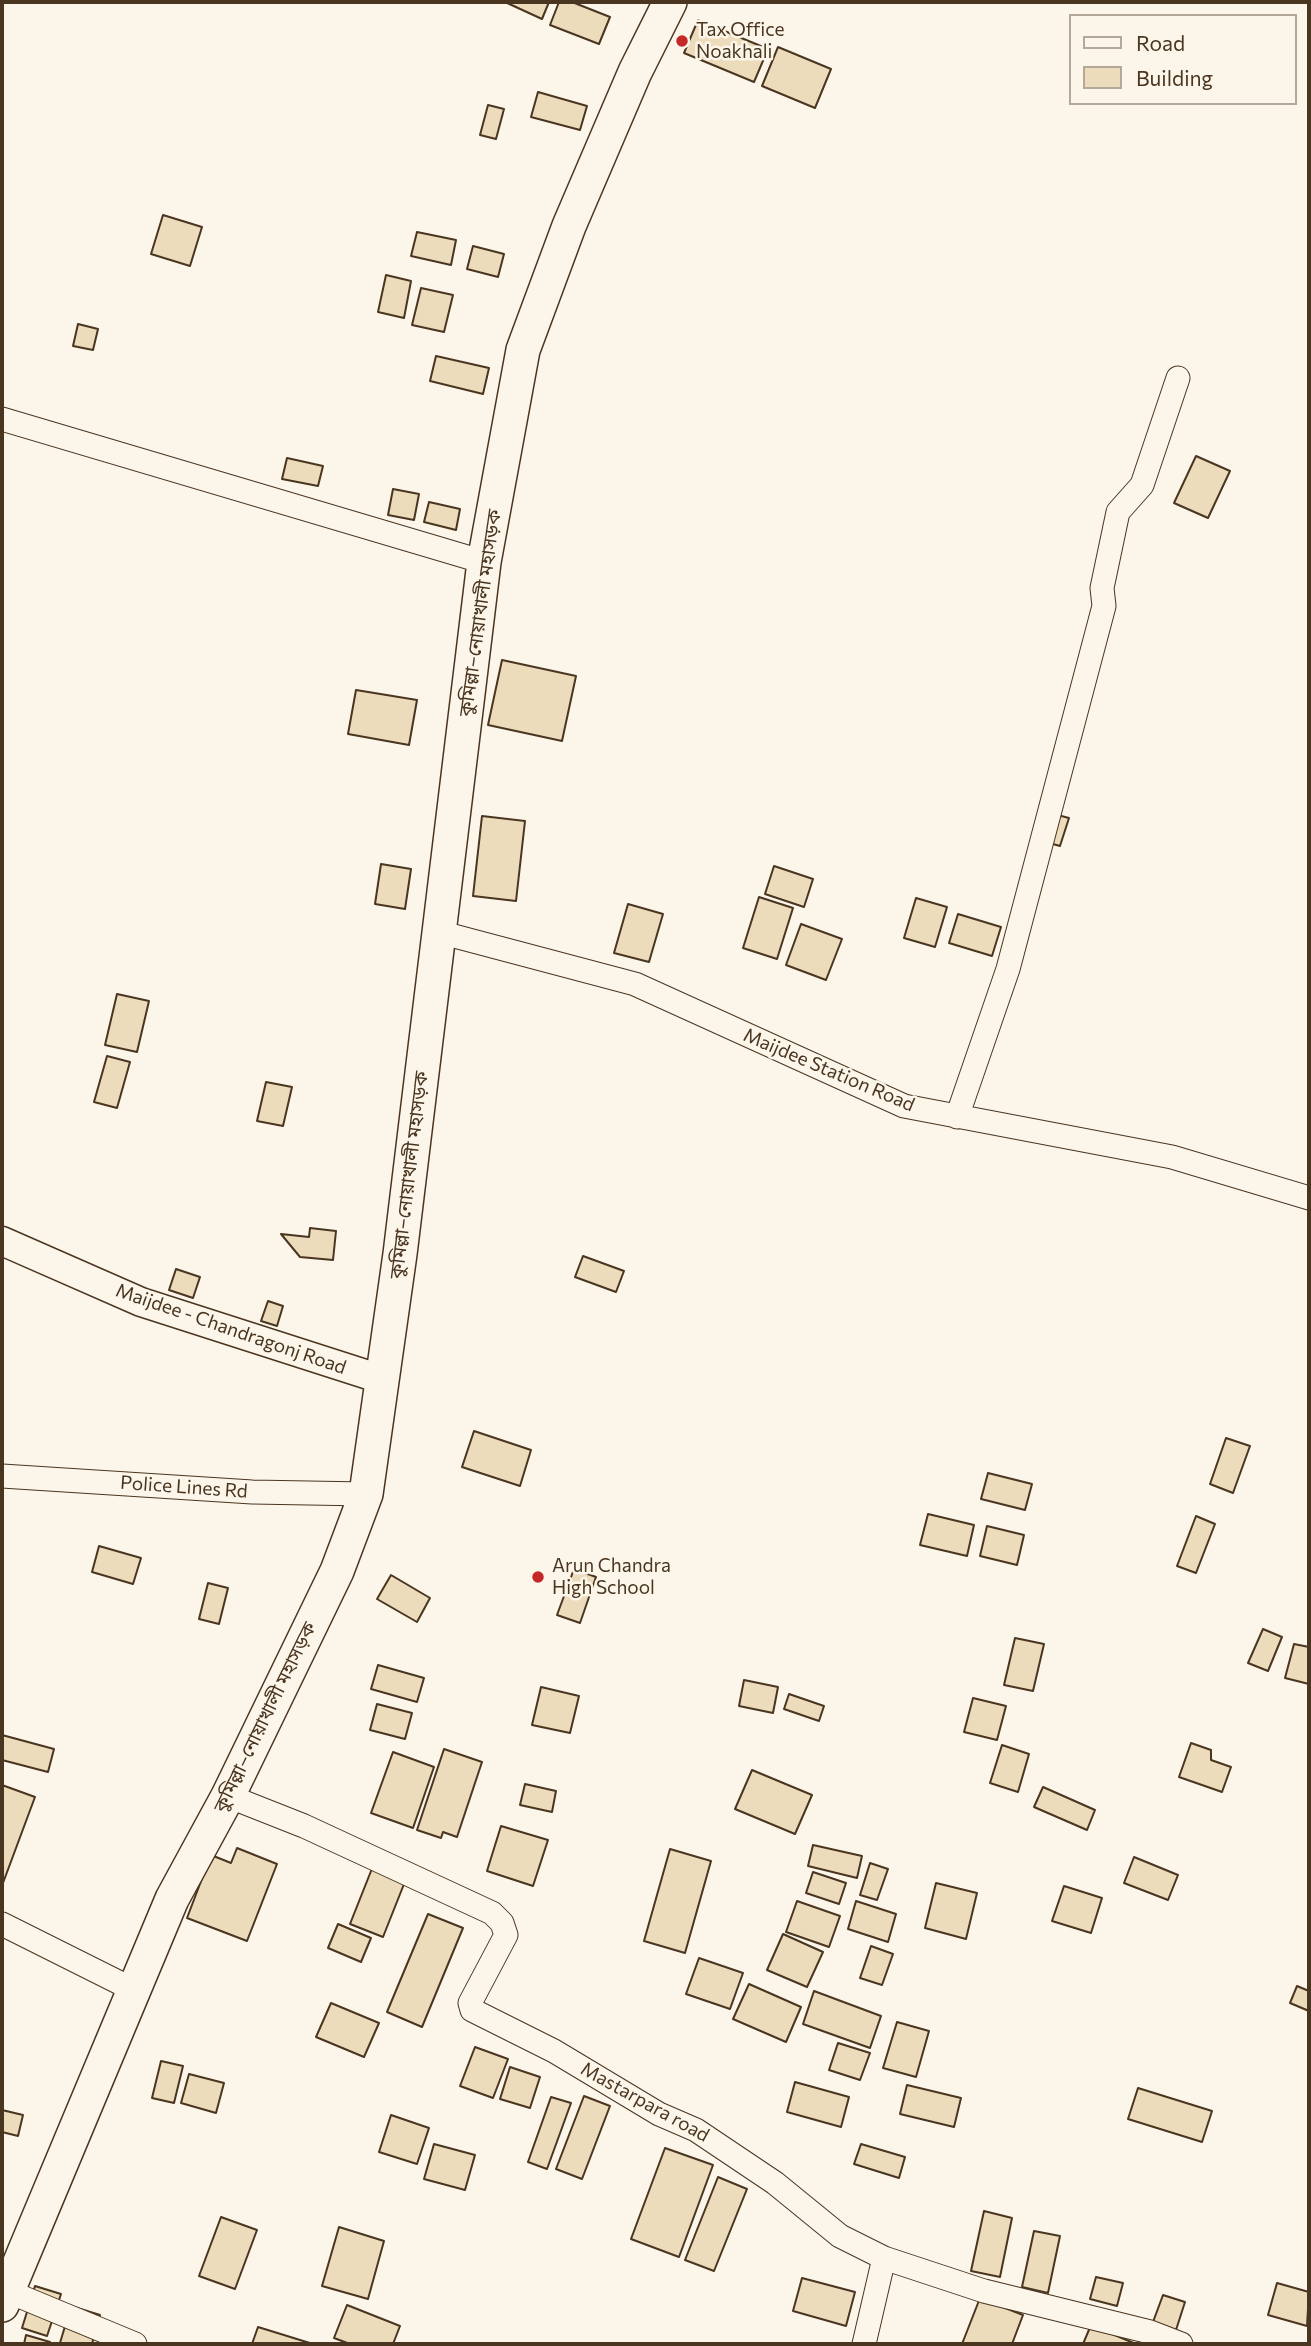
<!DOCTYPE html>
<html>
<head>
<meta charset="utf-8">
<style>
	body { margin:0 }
	#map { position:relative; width:1311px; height:2346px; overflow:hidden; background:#fbf6e9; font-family:Commissioner,sans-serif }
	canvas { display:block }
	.frame { position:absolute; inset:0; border:4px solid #4a3520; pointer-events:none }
	.legend { position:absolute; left:1069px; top:14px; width:228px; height:91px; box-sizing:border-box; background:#fbf6e9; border:2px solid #b4a999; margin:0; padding:9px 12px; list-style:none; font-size:21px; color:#4a3520 }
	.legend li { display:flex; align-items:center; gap:14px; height:35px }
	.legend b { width:35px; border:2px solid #b4a999 }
</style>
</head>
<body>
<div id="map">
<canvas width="1311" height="2346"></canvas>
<div class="frame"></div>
<ul class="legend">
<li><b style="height:9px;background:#fbf6e9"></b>Road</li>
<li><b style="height:19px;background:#ecdcbc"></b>Building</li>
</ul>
</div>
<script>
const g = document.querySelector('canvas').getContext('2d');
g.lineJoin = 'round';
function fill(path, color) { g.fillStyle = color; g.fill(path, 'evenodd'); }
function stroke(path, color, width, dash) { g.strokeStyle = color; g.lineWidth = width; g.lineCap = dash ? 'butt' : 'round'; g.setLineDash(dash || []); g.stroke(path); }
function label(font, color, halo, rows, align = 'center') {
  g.font = font + ' Commissioner,"Noto Sans Bengali",sans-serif'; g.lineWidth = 5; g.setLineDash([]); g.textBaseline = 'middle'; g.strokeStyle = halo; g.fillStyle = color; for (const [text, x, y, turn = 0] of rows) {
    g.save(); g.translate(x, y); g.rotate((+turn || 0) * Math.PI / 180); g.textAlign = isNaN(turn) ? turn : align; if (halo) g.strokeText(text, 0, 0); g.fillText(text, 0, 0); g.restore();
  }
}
const building = new Path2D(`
	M505 2H549L542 19Z
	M559 2H572L610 17 599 44 550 25Z
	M698 20 768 49 754 82 684 53Z
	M778 47 831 69 815 108 762 86Z
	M538 92 587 106 580 130 531 117Z
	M488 105 504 109 496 139 480 135Z
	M163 215 202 227 190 266 151 254Z
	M417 232 456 240 451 265 411 256Z
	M473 246 504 254 498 277 467 269Z
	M386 275 411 281 404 318 378 312Z
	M421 288 453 295 444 332 412 325Z
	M78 324 98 329 93 350 73 346Z
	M436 356 489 368 483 394 430 381Z
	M1196 456 1230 471 1208 518 1174 503Z
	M287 458 323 466 318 486 282 479Z
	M393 489 419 494 414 520 388 515Z
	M429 502 460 509 456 530 424 522Z
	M502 660 576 676 562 741 488 725Z
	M356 690 417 700 409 745 348 734Z
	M1050 813 1069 818 1060 846 1042 841Z
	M482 816 525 821 516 901 473 896Z
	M381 864 411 869 405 909 375 904Z
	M774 866 813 879 804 907 765 894Z
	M759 897 793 908 777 959 743 948Z
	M916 898 947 907 935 947 904 938Z
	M628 904 663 914 649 962 614 953Z
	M958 914 1001 927 992 956 949 943Z
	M801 924 842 939 826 980 786 965Z
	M117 994 149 1001 137 1052 105 1045Z
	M107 1056 130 1062 117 1108 94 1102Z
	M266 1082 292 1087 283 1126 257 1121Z
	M310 1228 336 1231 333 1260 300 1257 281 1234 309 1237Z
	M583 1256 624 1271 616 1292 575 1277Z
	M176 1269 200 1277 193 1298 169 1290Z
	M268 1301 283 1306 277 1326 261 1321Z
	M474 1431 531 1450 520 1486 462 1467Z
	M1226 1438 1250 1446 1233 1493 1210 1484Z
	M988 1473 1032 1484 1025 1510 981 1499Z
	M928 1514 974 1525 967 1556 920 1545Z
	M1196 1516 1215 1524 1196 1573 1177 1566Z
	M987 1526 1024 1535 1017 1565 980 1556Z
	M99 1546 141 1558 133 1584 92 1572Z
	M574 1569 596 1577 580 1623 557 1615Z
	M391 1575 430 1598 417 1622 377 1599Z
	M208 1583 228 1588 219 1624 199 1619Z
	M1263 1629 1282 1637 1268 1671 1248 1663Z
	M1015 1638 1044 1644 1033 1691 1004 1685Z
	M1294 1644 1309 1647V1684L1285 1678Z
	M378 1665 424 1678 417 1702 371 1689Z
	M744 1680 778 1687 773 1713 739 1706Z
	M541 1687 579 1696 570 1733 532 1725Z
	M789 1694 824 1706 819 1721 784 1709Z
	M973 1698 1006 1706 997 1740 964 1732Z
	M377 1704 412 1713 405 1739 370 1730Z
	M2 1735 54 1749 48 1772 2 1760Z
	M1191 1743 1211 1750V1760L1231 1767 1222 1792 1179 1777Z
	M1002 1745 1029 1754 1018 1792 990 1783Z
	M444 1749 482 1762 457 1837 443 1832 441 1838 417 1830Z
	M393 1752 434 1767 413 1828 371 1813Z
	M752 1770 812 1795 795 1834 735 1809Z
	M525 1784 556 1791 552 1812 520 1805Z
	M2 1785 35 1797 3 1883H2Z
	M1043 1787 1095 1810 1087 1830 1034 1807Z
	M501 1826 548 1840 533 1886 487 1871Z
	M813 1845 862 1856 857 1878 808 1866Z
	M237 1848 277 1864 247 1941 187 1918 211 1855 231 1863Z
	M670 1849 711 1861 685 1953 644 1941Z
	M1134 1857 1178 1875 1168 1900 1124 1883Z
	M870 1863 888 1869 877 1900 860 1895Z
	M373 1866 406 1879 383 1937 350 1924Z
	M813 1872 846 1883 839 1904 806 1893Z
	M936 1883 977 1893 966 1939 925 1928Z
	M1064 1886 1102 1898 1091 1933 1052 1921Z
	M797 1901 840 1916 829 1947 786 1932Z
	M856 1901 896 1914 888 1942 848 1929Z
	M428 1914 463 1928 422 2027 387 2012Z
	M338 1924 371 1938 361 1962 328 1948Z
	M783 1934 823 1952 807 1987 767 1970Z
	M871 1946 893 1954 882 1985 860 1978Z
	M699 1958 743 1973 730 2009 686 1994Z
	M749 1984 801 2007 786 2042 733 2019Z
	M1297 1986 1309 1991V2011L1290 2003Z
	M814 1991 881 2016 870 2048 803 2024Z
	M331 2003 379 2023 364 2057 316 2037Z
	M897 2022 929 2031 916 2077 883 2068Z
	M838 2043 870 2053 860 2080 829 2070Z
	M475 2047 508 2059 493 2098 460 2086Z
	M161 2061 183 2066 174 2103 152 2098Z
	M510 2067 540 2077 530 2108 500 2099Z
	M189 2074 224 2083 216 2113 181 2103Z
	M795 2082 849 2097 841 2127 787 2112Z
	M907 2085 961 2098 954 2127 900 2114Z
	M1138 2088 1212 2111 1202 2142 1128 2119Z
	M584 2096 610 2106 582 2179 556 2169Z
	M551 2097 571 2103 547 2169 528 2162Z
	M2 2110 23 2115 18 2136 2 2132Z
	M391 2115 429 2128 417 2164 379 2152Z
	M434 2144 475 2155 465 2190 424 2179Z
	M861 2144 905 2157 899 2178 854 2164Z
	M665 2148 713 2165 679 2257 631 2239Z
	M718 2177 747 2189 714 2271 685 2260Z
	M984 2211 1012 2218 1000 2277 971 2271Z
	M221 2217 257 2230 235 2289 199 2276Z
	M339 2227 384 2241 368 2299 322 2286Z
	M1034 2231 1060 2236 1048 2293 1022 2287Z
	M1096 2277 1123 2283 1117 2306 1090 2299Z
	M802 2278 855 2292 846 2326 793 2311Z
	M1277 2283 1309 2292 1307 2326 1268 2315Z
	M35 2286 61 2294 47 2336 22 2328Z
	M1163 2295 1185 2302 1176 2330 1153 2322Z
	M980 2298 1023 2315 1012 2344H962Z
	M347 2305 400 2326 393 2344H350L334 2338Z
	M71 2306 100 2315 92 2344 60 2343Z
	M1091 2325 1136 2344H1083Z
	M258 2327 313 2344H252Z
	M26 2335 50 2342V2344H24Z`);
const minor = new Path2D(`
	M2 419 484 562
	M439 932 635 984 904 1106 1172 1157 1309 1198
	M957 1117 1008 969 1104 606 1102 588 1118 512 1142 485 1178 378
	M2 1476 252 1492 366 1494
	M228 1796 304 1826 492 1913 502 1923 506 1935 470 2003 472 2010 554 2051 659 2114 696 2130 775 2183 840 2236 884 2258 984 2291 1150 2332 1181 2344
	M2 1924 134 1990
	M7 2291 135 2344
	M864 2344 884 2258`);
const major = new Path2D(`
	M2 1241 141 1302 384 1380`);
const highway = new Path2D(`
	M2 2305 172 1899 228 1796 337 1571 366 1494 400 1254 484 562 523 350 569 226 635 72 670 2`);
const markers = [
	[682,41,7,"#c62828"],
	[538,1577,7,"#c62828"]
];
const poiNames = [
	["Tax Office",696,30],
	["Noakhali",696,52],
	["Arun Chandra",552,1566],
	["High School",552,1588]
];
const streetNames = [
	["কুমিল্লা–নোয়াখালী মহাসড়ক",480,613,-82],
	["Maijdee Station Road",829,1070,23],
	["কুমিল্লা–নোয়াখালী মহাসড়ক",409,1175,-83],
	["Maijdee - Chandragonj Road",231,1329,19],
	["Police Lines Rd",184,1487,4],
	["কুমিল্লা–নোয়াখালী মহাসড়ক",265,1717,-64],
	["Mastarpara road",645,2102,29]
];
fill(building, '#ecdcbc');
stroke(building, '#4a3520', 2);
stroke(minor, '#4a3520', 25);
stroke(major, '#4a3520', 31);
stroke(highway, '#4a3520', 36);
stroke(minor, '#fbf6e9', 23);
stroke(major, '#fbf6e9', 28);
stroke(highway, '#fbf6e9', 33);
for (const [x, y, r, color] of markers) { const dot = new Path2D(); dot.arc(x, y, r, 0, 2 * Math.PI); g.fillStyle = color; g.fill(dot); stroke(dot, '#fbf6e9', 2.5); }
label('19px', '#4a3520', '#fbf6e9', poiNames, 'left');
label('19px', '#4a3520', '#fbf6e9', streetNames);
</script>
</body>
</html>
